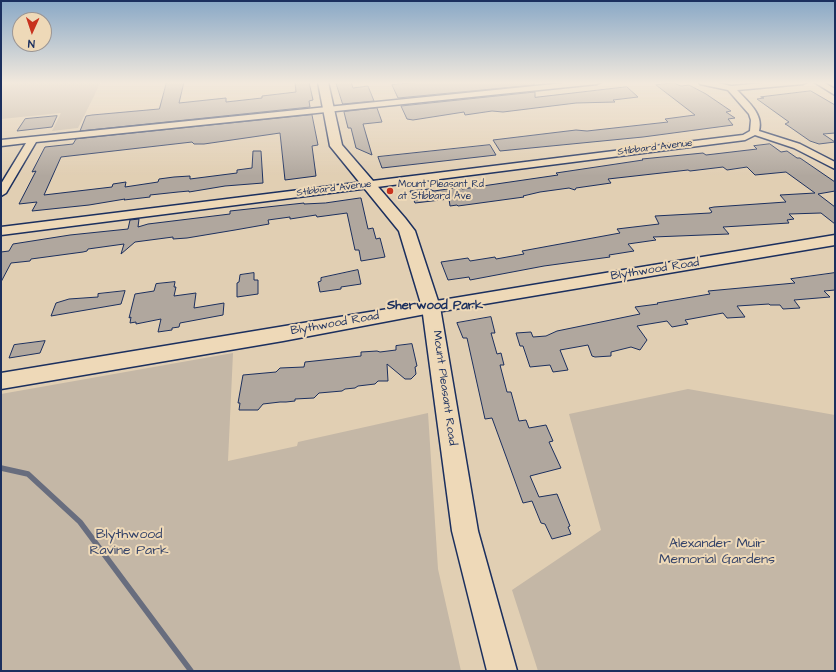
<!DOCTYPE html>
<html>
<head>
<meta charset="utf-8">
<style>
	body { margin:0 }
	#map { position:relative; width:836px; height:672px; overflow:hidden; background:#e1cfb3; font-family:"Architects Daughter",sans-serif }
	canvas { display:block }
	.frame { position:absolute; inset:0; border:2px solid #1b2f5e; pointer-events:none }
	.north { position:absolute; left:12px; top:12px; width:40px; height:40px; box-sizing:border-box; background:#eed9b8; border:1px solid #9a9594; border-radius:50%; rotate:183deg; font-size:11px; font-weight:700; line-height:16px; text-align:center; color:#1b2f5e }
	.north::after { content:''; display:block; margin:auto; width:14px; height:18px; background:#c8321e; clip-path:polygon(50% 0,100% 100%,50% 72%,0 100%) }
</style>
</head>
<body>
<div id="map">
<canvas width="836" height="672"></canvas>
<div class="frame"></div>
<div class="north">N</div>
</div>
<script>
const g = document.querySelector('canvas').getContext('2d');
g.lineJoin = 'round';
function fill(path, color) { g.fillStyle = color; g.fill(path, 'evenodd'); }
function stroke(path, color, width, dash) { g.strokeStyle = color; g.lineWidth = width; g.lineCap = dash ? 'butt' : 'round'; g.setLineDash(dash || []); g.stroke(path); }
function label(font, color, halo, rows, align = 'center') {
  g.font = font + ' "Architects Daughter",sans-serif'; g.lineWidth = 4; g.setLineDash([]); g.textBaseline = 'middle'; g.strokeStyle = halo; g.fillStyle = color; for (const [text, x, y, turn = 0] of rows) {
    g.save(); g.translate(x, y); g.rotate((+turn || 0) * Math.PI / 180); g.textAlign = isNaN(turn) ? turn : align; if (halo) g.strokeText(text, 0, 0); g.fillText(text, 0, 0); g.restore();
  }
}
const green = new Path2D(`
	M1 82H101L78 128 52 131 61 113 1 119Z
	M233 353 228 461 297 446 298 442 428 413 438 569 461 671H1V394Z
	M688 389 835 415V671H538L512 590 601 530 569 414Z`);
const stream = new Path2D(`
	M1 468 28 474 80 522 191 671`);
const building = new Path2D(`
	M167 82H184L179 103 226 98V102L262 98V96L296 92 295 82H309L313 100 309 101 310 107 80 131 86 116 92 115 159 109Z
	M336 82H351L353 88 368 86 374 101 343 104Z
	M423 82H534V85L398 98 392 85Z
	M674 83 681 86 689 85 706 94 731 111 726 112 735 118 728 119 733 125 643 137 500 151 493 140 576 130 587 131 668 122 665 119 695 115 656 85Z
	M627 87 638 97 613 100 615 102 576 103 503 112 492 111 465 115 464 112 413 120 407 119 401 106 535 92V97Z
	M811 91 835 105V133L823 134 835 142 819 144 810 141 787 125 785 124 789 122 757 99 764 98 761 97Z
	M377 108 382 122 363 124 372 155 356 148 351 128H348L344 112Z
	M312 115 318 145 312 146 316 176 285 180 280 133 204 144H194L192 142 61 157 44 195 112 187 113 184 126 182 125 187 158 182 159 179 174 177 190 176V179L237 173V170L252 168 253 151H261L263 183 225 186 189 192V191L178 192 150 195V197L124 200 125 199 89 205 32 211 37 202 19 204 36 171 32 172 45 147 73 144 76 139Z
	M57 116 52 127 17 131 25 119Z
	M770 144 781 152 787 151 797 158H800L835 182V191L818 194 835 207V224L821 213 789 214 794 219 787 220 789 223 723 227 729 234 653 237 656 240 628 244 634 251 609 255 610 257 544 266 470 280 469 277 448 280 441 262 468 258 470 261 495 257 496 259 524 254 522 251 620 233 617 229 659 224 655 216 710 213 712 212 709 208 714 207 786 202 780 195 815 193 786 172 755 175 747 167 727 170 723 167 690 171 688 170 608 179 611 183 576 188 575 190 569 188 540 192 523 196 524 197 458 206 457 205 450 206 449 199 415 203 410 191 429 189 434 191 461 187 462 189 558 175 556 173 643 160 642 159 703 153 706 155 757 149 754 146Z
	M490 145 496 155 382 168 378 157Z
	M360 198H361L368 229 373 228 376 239 380 238 385 257 361 261 359 250H355L347 213 317 217 316 215 290 219V217L268 220 269 224 235 230 187 238 173 239V237L135 242 121 254 124 244 88 249 87 251 83 252 31 259 30 261 11 263 1 282V252L9 251 13 244 70 235 128 229 130 220 139 219 138 227 148 224 230 214V211L304 203V204L325 203Z
	M358 270 361 284 341 287V289L320 292 318 282 321 281V278Z
	M254 273V280H258V294L237 297V283L239 282 240 275Z
	M835 273V290L824 291 830 297 794 300 800 308 783 309 780 305H770L769 304 737 306 745 317 727 318 723 313 685 320 688 324 672 327 667 321 637 326 647 340 640 350 631 347 611 352V356L595 357 592 356 588 345 560 350 568 370 553 372 550 365 530 367 523 346H520L516 333 531 332 533 337 546 336 557 331 640 314 635 307 658 304 657 303 710 294 708 291 795 283 791 279Z
	M175 282 174 287H176L174 296 196 293 194 308 224 303 223 315 180 323 179 327 172 328V330L158 332 161 319 136 324V322L130 323 131 317 129 318 135 294 154 291 156 284Z
	M125 291 121 304 51 316 56 303 69 299 98 297V294Z
	M491 317 495 333H491L497 354 501 353 504 365H500L507 392H511L519 421 526 420 529 428 546 425 553 441 549 442 561 468 530 476 539 497 557 494 570 526 568 527 571 534 552 539 545 524 541 523 532 501 523 503 492 418 485 419 467 338H463L457 323Z
	M45 341 40 353 9 358 14 345Z
	M412 344 417 366 415 367 416 374 411 379H405L387 364 388 381H378L375 384 358 386 355 388 345 389 342 391 319 393 314 398 295 399V401L286 402H280L263 404 258 410H239L240 403H238L243 375 276 372 280 368 304 367 305 362 361 356V352L377 351 380 352 396 350V346Z`);
const minor = new Path2D(`
	M574 82H601L597 84 36 142 6 193 1 196V184L26 143 1 146V140Z
	M699 82H714L731 86 775 82H807L803 84 737 90C747 101 764 114 759 131L800 144 835 162V169L794 148 755 135 745 140 1 235V227L743 135 750 131 751 120 749 114 728 90 700 84Z
	M814 82H823L835 89V95Z`);
const tertiary = new Path2D(`
	M835 235V245L431 313 283 341 1 389V373Z`);
const secondary = new Path2D(`
	M318 82H328L342 145 405 218 415 231 440 307 478 531 517 671H487L452 531 422 307 399 231 330 146Z`);
const markers = [
	[390,191,4,"#c8321e"]
];
const farStreetnames = [
	["Stibbard Avenue",655,148,-7],
	["Stibbard Avenue",334,189,-7]
];
const farPoinames = [
	["Mount Pleasant Rd",398,185],
	["at Stibbard Ave",398,197]
];
const streetNames = [
	["Blythwood Road",655,270,-9],
	["Blythwood Road",335,324,-10],
	["Mount Pleasant Road",444,388,82]
];
const neighbourhoodNames = [
	["Sherwood Park",435,306]
];
const nearParknames = [
	["Blythwood",129,535],
	["Ravine Park",129,551],
	["Alexander Muir",717,544],
	["Memorial Gardens",717,560]
];
fill(green, '#c4b7a6');
stroke(stream, '#686d7e', 5.5);
fill(building, '#b0a79e');
stroke(building, '#1b2f5e', 1);
stroke(minor, '#1b2f5e', 3);
stroke(tertiary, '#1b2f5e', 3);
stroke(secondary, '#1b2f5e', 3);
fill(minor, '#eed9b8');
fill(tertiary, '#eed9b8');
fill(secondary, '#eed9b8');
const sky = g.createLinearGradient(0, 0, 0, 176);
sky.addColorStop(0, '#89a8c6');
sky.addColorStop(0.47, '#f2e9dd');
sky.addColorStop(1, '#f2e9dd00');
g.fillStyle = sky;
g.fillRect(0, 0, 836, 176);
for (const [x, y, r, color] of markers) { const dot = new Path2D(); dot.arc(x, y, r, 0, 2 * Math.PI); g.fillStyle = color; g.fill(dot); stroke(dot, '#eed9b8', 1.5); }
label('10px', '#1b2f5e', '#eed9b8', farStreetnames);
label('10px', '#1b2f5e', '#eed9b8', farPoinames, 'left');
label('12px', '#1b2f5e', '#eed9b8', streetNames);
label('bold 13px', '#1b2f5e', '#eed9b8', neighbourhoodNames);
label('14px', '#344369', '#eed9b8', nearParknames);
</script>
</body>
</html>
